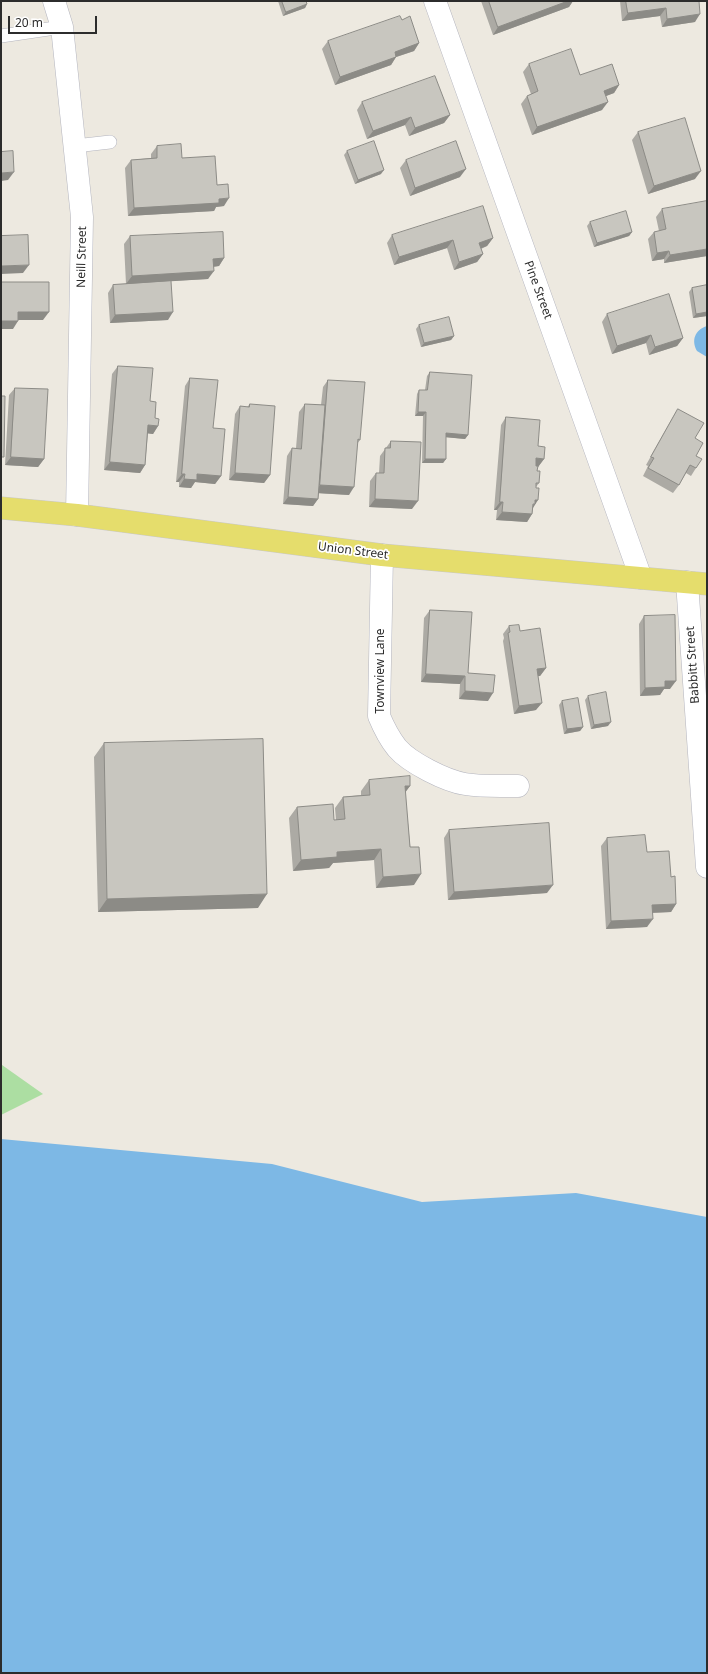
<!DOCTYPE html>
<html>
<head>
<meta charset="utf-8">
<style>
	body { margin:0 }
	#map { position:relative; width:708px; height:1674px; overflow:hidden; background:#ede9e0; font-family:"Noto Sans",sans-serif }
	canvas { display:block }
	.frame { position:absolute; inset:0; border:2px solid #2c2c2c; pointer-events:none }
	.scale { position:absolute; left:8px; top:16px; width:89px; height:18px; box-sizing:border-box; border:2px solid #2c2c2c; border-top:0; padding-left:5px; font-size:12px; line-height:14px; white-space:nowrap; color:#2c2c2c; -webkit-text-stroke:3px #fff; paint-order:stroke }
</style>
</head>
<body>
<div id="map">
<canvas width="708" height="1674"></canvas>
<div class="frame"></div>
<div class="scale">20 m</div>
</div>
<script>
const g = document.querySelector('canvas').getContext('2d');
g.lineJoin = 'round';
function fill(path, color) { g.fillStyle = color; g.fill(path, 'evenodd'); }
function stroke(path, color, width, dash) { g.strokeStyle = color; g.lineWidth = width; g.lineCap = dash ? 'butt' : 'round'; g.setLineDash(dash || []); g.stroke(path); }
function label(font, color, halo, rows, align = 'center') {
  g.font = font + ' "Noto Sans",sans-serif'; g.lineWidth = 3.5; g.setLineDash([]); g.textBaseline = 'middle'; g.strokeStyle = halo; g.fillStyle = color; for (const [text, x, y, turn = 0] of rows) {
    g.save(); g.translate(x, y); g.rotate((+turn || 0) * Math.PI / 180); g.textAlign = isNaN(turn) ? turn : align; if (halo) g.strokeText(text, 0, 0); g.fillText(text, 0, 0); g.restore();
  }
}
const green = new Path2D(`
	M1 1065H2L43 1094 1 1115Z`);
const water = new Path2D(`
	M707 326V357L697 351C691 340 695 330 707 326Z
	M1 1139 272 1164 422 1202 576 1193 707 1217V1673H1Z`);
const service = new Path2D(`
	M1 36 62 27
	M75 146 110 142`);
const minor = new Path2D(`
	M54 1 62 27 82 217 77 515
	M435 1 641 578
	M382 555 379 716C384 728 389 738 397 748 410 763 446 781 465 784 483 787 500 786 518 786
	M687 582 707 867`);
const primary = new Path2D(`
	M1 508 77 515 382 555 707 584`);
const wall = new Path2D(`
	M278 1H306L307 4 305 8 283 16Z
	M481 1H573L569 7 493 35Z
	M620 1H699L695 22 662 27 660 16 622 21Z
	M328 41 419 43 414 51 396 57 391 65 335 85 322 49Z
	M529 64 580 75 619 85 614 93 606 96 602 110 532 135 521 104 527 96 531 94 523 72Z
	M362 102 450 115 444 123 409 136 405 125 367 139 357 110Z
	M638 132 695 179 648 194 632 140Z
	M157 146 182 158 217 185 224 206 216 207 214 211 128 216 125 168 131 160 151 158V154Z
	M347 151 381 174 355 184 344 155Z
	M406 160 460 177 410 196 400 168Z
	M662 209 707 256 664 263V259L652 261 648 239 654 232 659 231 656 217Z
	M590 222 632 232 629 236 594 247 587 226Z
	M392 235 493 238 487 246 481 249 483 254 477 262 454 270 447 248 394 265 387 243Z
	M130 236 224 258 219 266 214 267 208 279 171 281 168 320 110 323 108 293 113 285 126 284 124 244Z
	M707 285V316L693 318 689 292 692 288Z
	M607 314 683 338 677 346 649 355 646 343 612 354 602 322Z
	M419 325 454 336 451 340 421 347 416 329Z
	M118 366 150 401 155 418 158 426 153 434 148 433 145 465 140 473 104 470 112 374Z
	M430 372 468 435 465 439 446 437V459L443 463H422L423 416H415L417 394 419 390H425L427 376Z
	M190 378 213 428 221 476 215 484 195 482 191 488 179 487V482H176L185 386Z
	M328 380 360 440 357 444 349 495 319 493 318 499 313 506 283 504 287 456 292 448H296L299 412 305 404 321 405 323 387Z
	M15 388 44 459 38 467 5 465 9 395Z
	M250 404 270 475 264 483 229 480 235 414 240 406 247 407Z
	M678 409 695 438 696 468 691 476 686 473 679 485 673 493 643 476 648 466 646 465 673 417Z
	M506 417 538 446 544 459 538 467 537 471 539 483 536 487 532 514 527 522 496 520 497 510H494L501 425Z
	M391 441 412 509 369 507 370 481 376 473H379L380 456Z
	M430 610 468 673 488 701 459 699 460 684 421 682 424 618Z
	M644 616 670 689H664L660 695 640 696 639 624Z
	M706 619H707V667Z
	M509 626 520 631 546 668 540 676H538L536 710 514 714 503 641 504 638 503 634Z
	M588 696 608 726 591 729 585 700Z
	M562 701 583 727 580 731 564 734 559 705Z
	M104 743 258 908 98 912 94 757Z
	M369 780 410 786 405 792 414 885 376 888 374 860 333 863 329 868 293 871 289 818 297 807 334 820H336L335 808 343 797 361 795V791Z
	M449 830 547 893 448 900 444 838Z
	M607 838 647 852 671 877 676 904 671 912 652 913 647 927 606 929 601 846Z`);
const shadedWall = new Path2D(`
	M568 1H573L569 7 493 35 498 27Z
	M307 4 305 8 283 16 286 12Z
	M666 8 660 16 622 21 628 13Z
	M700 14 695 22 662 27 667 19Z
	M419 43 414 51 396 57 391 65 335 85 340 77 395 52Z
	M619 85 614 93 598 99 604 91Z
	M608 102 602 110 532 135 537 127Z
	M450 115 444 123 409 136 415 128Z
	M411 117 405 125 367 139 373 131Z
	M466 169 460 177 410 196 415 188Z
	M384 170 381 174 355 184 358 180Z
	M701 171 695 179 648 194 654 186Z
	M14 172 8 180 1 181V173Z
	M229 198 224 206 216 207 214 211 128 216 134 208Z
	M632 232 629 236 594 247 597 243Z
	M493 238 487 246 474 251 479 243Z
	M453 240 447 248 394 265 399 257Z
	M707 249V256L664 263 670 255Z
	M669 251 664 259 652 261 657 253Z
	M483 254 477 262 454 270 459 262Z
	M224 258 219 266 208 267 213 259Z
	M29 265 23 273 1 274V266Z
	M214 271 208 279 126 284 132 276Z
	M18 312H49L43 320H12Z
	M173 312 168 320 110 323 115 315Z
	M707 312V316L693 318 696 314Z
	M1 321H18L13 329H1Z
	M651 335 646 343 612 354 617 346Z
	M454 336 451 340 421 347 424 343Z
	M683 338 677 346 649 355 655 347Z
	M418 412H426L423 416H415Z
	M148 425 158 426 153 434 143 433Z
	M446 433 468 435 465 439 443 437Z
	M11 457 44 459 38 467 5 465Z
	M536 458 544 459 538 467 530 466Z
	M425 459H446L443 463H422Z
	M110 462 145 465 140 473 104 470Z
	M235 473 270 475 264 483 229 480Z
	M182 474H185L179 482H176Z
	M197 474 221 476 215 484 195 482 191 488 179 487 184 479Z
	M320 485 354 487 349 495 315 493Z
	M288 497 318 499 313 506 283 504Z
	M375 499 418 501 412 509 369 507Z
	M535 500H538L533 508H532Z
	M500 502H503L497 510H494Z
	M502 512 532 514 527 522 496 520Z
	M546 668 540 676 531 677 537 669Z
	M426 674 465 676 460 684 421 682Z
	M665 681H676L670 689H664L660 695 640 696 645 688Z
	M465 691 493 693 488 701 459 699Z
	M542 703 536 710 514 714 519 706Z
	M611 722 608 726 591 729 594 725Z
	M583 727 580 731 564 734 567 729Z
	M405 786H410L402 797Z
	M381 849 374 860 333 863 329 868 293 871 301 860 337 852Z
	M421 874 414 885 376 888 383 877Z
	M553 885 547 893 448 900 454 892Z
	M267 894 258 908 98 912 107 899Z
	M676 904 671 912 646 913 652 905Z
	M653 919 647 927 606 929 611 921Z`);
const building = new Path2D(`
	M282 1H306L307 4 286 12Z
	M489 1H568L498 27Z
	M626 1H699L700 14 667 19 666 8 628 13Z
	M400 16 402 20 410 16 419 43 395 52 396 57 340 77 328 41Z
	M571 49 580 75 612 64 619 85 604 91 608 102 537 127 527 96 538 91 529 64Z
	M435 76 450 115 415 128 411 117 373 131 362 102Z
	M685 118 701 171 654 186 638 132Z
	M374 141 384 170 358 180 347 151Z
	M456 141 466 169 415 188 406 160Z
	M181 144 182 158 215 156 217 185 228 184 229 198 219 199V203L134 208 131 160 157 158V146Z
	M13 151 14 172 1 173V152Z
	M707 201V249L670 255 669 251 657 253 654 232 666 229 662 209Z
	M483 206 493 238 479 243 483 254 459 262 453 240 399 257 392 235Z
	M626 211 632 232 597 243 590 222Z
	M223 232 224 258 213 259 214 271 132 276 130 236Z
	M28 235 29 265 1 266V236Z
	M171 281 173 312 115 315 113 285Z
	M1 282H49V312H18V321H1Z
	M707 285V312L696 314 692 288Z
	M669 294 683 338 655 347 651 335 617 346 607 314Z
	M449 317 454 336 424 343 419 325Z
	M118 366 153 368 150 401 156 402 155 418 159 419 158 426 148 425 145 465 110 462Z
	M430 372 472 375 468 435 446 433V459H425L426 412H418L419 390H427Z
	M190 378 218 380 213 428 225 429 221 476 197 474V480L184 479 185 474H182Z
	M328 380 365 382 360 440 358 439 354 487 320 485Z
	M15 388 48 389 44 459 11 457Z
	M1 396H5L4 457H1Z
	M250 404 275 406 270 475 235 473 240 406 249 407Z
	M305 404 325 405 318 499 288 497 292 448 301 449Z
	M678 409 704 423 695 438 703 443 696 456 702 459 696 468 690 465 679 485 648 468 654 458 651 457Z
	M506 417 540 420 538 446 545 447 544 459 536 458V466H538L537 471H540L539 483H536V488H539L538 500H535V504H533L532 514 502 512 503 502H500Z
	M391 441 421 442 418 501 375 499 376 473H384L385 448H390Z
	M430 610 472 612 468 673 495 675 493 693 465 691V676L426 674Z
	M675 615 676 681H665V687L645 688 644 616Z
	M519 625 520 631 540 628 546 668 537 669 542 703 519 706 508 633 510 632 509 626Z
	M606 692 611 722 594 725 588 696Z
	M578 698 583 727 567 729 562 701Z
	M263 739 267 894 107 899 104 743Z
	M410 776V786H405L410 847H419L421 874 383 877 381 849 337 852V857L301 860 297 807 333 804 334 820 345 819 343 797 370 795 369 780Z
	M549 823 553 885 454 892 449 830Z
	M645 835 647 852 669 851 671 877 675 876 676 904 652 905 653 919 611 921 607 838Z`);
const streetNames = [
	["Neill Street",82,257,-89],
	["Pine Street",538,290,70],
	["Union Street",353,551,7],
	["Babbitt Street",693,665,-94],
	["Townview Lane",381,671,-90]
];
fill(green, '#acdea2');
fill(water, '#7db8e5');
stroke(service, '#b3b4be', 14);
stroke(minor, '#b3b4be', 23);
stroke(primary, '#c8c8c8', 23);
stroke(service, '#fff', 13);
stroke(minor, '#fff', 22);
stroke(primary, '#e5dd6c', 22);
fill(wall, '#acaaa4');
fill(shadedWall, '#8c8b86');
fill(building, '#c8c6bf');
stroke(building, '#8c8b86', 1);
label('12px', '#2c2c2c', '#fff', streetNames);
</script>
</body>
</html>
